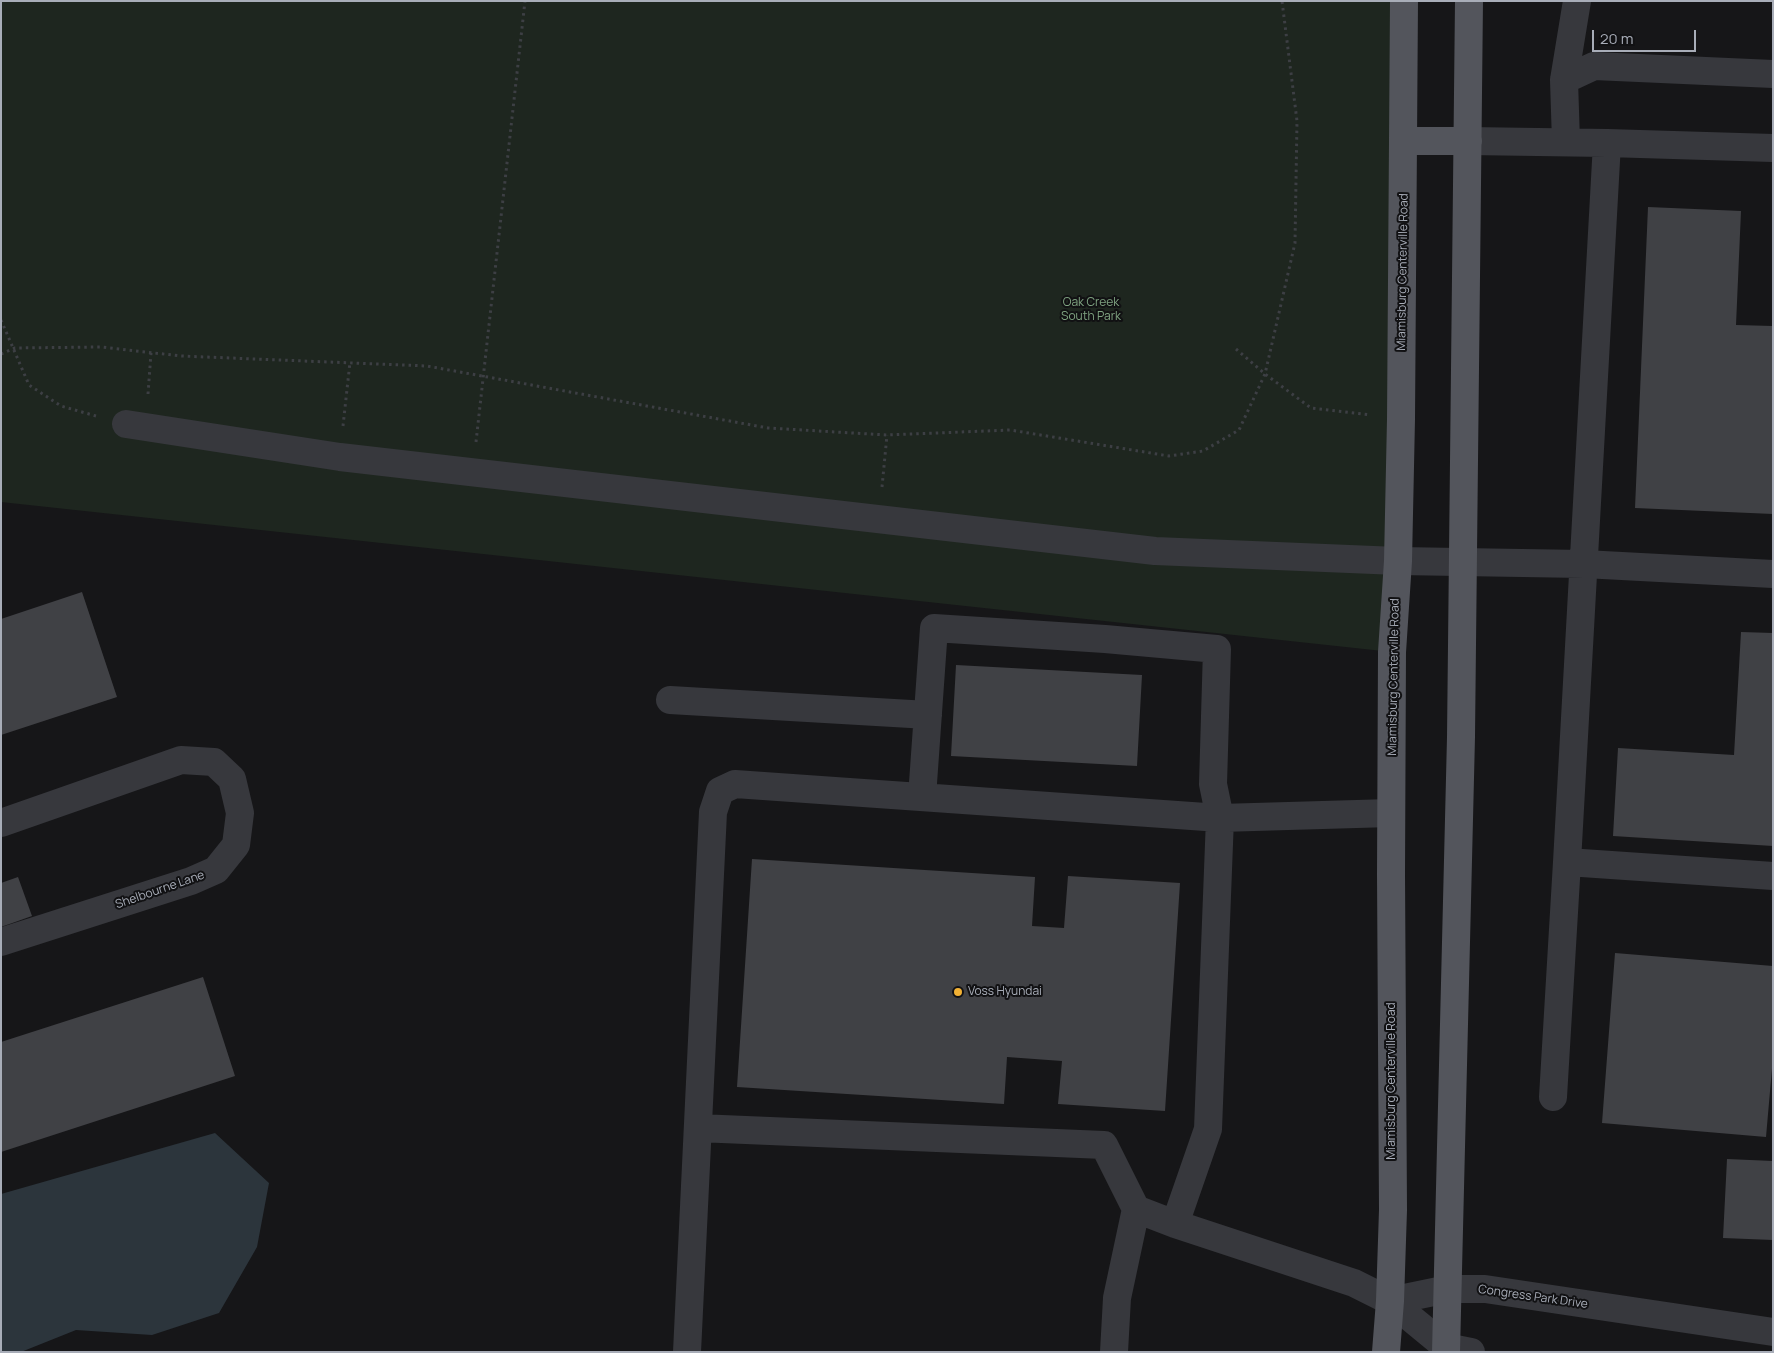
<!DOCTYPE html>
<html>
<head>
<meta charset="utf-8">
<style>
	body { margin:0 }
	#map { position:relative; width:1774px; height:1353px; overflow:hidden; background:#161618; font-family:Manrope,sans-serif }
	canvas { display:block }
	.frame { position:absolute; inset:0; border:2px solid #a8adb8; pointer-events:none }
	.scale { position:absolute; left:1592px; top:30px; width:104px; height:22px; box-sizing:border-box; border:2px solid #a8adb8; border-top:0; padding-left:6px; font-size:15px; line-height:18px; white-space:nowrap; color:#a8adb8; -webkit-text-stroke:4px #111113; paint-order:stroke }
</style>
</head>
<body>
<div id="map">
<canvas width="1774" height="1353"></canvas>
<div class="frame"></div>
<div class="scale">20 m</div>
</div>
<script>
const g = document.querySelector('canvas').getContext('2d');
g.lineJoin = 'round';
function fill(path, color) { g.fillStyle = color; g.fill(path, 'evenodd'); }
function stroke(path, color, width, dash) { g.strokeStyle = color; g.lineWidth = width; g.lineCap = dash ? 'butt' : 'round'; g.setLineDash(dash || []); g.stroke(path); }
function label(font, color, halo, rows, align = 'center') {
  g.font = font + ' Manrope,sans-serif'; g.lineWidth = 4; g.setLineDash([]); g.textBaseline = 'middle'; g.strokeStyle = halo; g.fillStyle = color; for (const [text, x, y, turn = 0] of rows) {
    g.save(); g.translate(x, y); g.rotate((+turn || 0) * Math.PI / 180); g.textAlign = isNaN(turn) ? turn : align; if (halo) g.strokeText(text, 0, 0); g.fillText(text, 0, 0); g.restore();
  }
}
const green = new Path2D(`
	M1 1H1404L1392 652 1 502Z`);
const water = new Path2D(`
	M215 1133 269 1183 257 1247 219 1313 152 1335 76 1330 21 1352H1V1194Z`);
const building = new Path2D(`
	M1648 207 1741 211 1736 325 1773 326V514L1635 508Z
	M82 592 117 697 1 735V619Z
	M1741 632 1773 633V846L1613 836 1618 748 1734 755Z
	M956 665 1142 675 1137 766 951 756Z
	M752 859 1035 877 1032 926 1064 928 1068 876 1180 883 1165 1111 1058 1104 1062 1061 1007 1057 1004 1104 737 1087Z
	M18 877 32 916 1 927V883Z
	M1615 953 1773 966V1057L1766 1137 1602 1123Z
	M203 977 235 1076 1 1152V1042Z
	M1727 1159 1773 1161V1240L1723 1238Z`);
const path = new Path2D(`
	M1 320 29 385 61 406 96 416
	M1236 349 1265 374 1311 408 1371 415
	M1 354 15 348 101 347 181 356 427 366 768 428 887 435 1010 430 1169 456 1203 451 1239 430 1265 374 1295 243 1297 121 1282 1
	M148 394 151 353
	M343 426 350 362
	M476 442 525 1
	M882 487 887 435`);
const minor = new Path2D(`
	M1564 80 1577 1
	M1468 141 1607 143 1567 862 1773 876
	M1566 142 1564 80 1594 66 1773 74
	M1607 143 1773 148
	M126 424 340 457 1155 551 1398 561 1584 564 1773 574
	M670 700 928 715
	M922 797 934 628 1105 639 1217 649 1213 784 1220 818 1208 1129 1175 1224
	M1 823 181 760 214 762 232 779 240 813 236 845 216 870 191 881 1 942
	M1553 1097 1567 862
	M698 1128 1104 1145 1136 1209 1175 1224 1354 1283 1390 1301 1446 1347 1471 1352
	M1390 1301 1448 1289H1485L1773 1332
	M687 1352 713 812 720 791 735 784 1220 818 1391 813
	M1114 1352 1117 1298 1136 1209`);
const major = new Path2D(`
	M1404 141H1468
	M1386 1352 1390 1301 1393 1210 1391 874 1392 652 1398 561 1401 419 1404 1
	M1446 1352 1461 737 1469 1`);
const markers = [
	[958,992,5,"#f2b134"]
];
const streetNames = [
	["Miamisburg Centerville Road",1403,272,-89],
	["Miamisburg Centerville Road",1394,677,-89],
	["Shelbourne Lane",160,890,-19],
	["Miamisburg Centerville Road",1392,1081,-90],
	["Congress Park Drive",1533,1297,8]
];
const parkNames = [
	["Oak Creek",1091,303],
	["South Park",1091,317]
];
const poiNames = [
	["Voss Hyundai",968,992]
];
fill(green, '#1e261f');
fill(water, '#2c353c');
fill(building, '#404145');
stroke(path, '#3d3f44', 3, [2.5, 4]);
stroke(minor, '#37383d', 28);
stroke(major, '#53555c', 28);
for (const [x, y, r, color] of markers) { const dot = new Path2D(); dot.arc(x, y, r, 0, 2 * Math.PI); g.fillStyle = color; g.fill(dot); stroke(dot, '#111113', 2); }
label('12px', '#a8adb8', '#111113', streetNames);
label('12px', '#7fa381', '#111113', parkNames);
label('12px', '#a8adb8', '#111113', poiNames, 'left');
</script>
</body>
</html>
